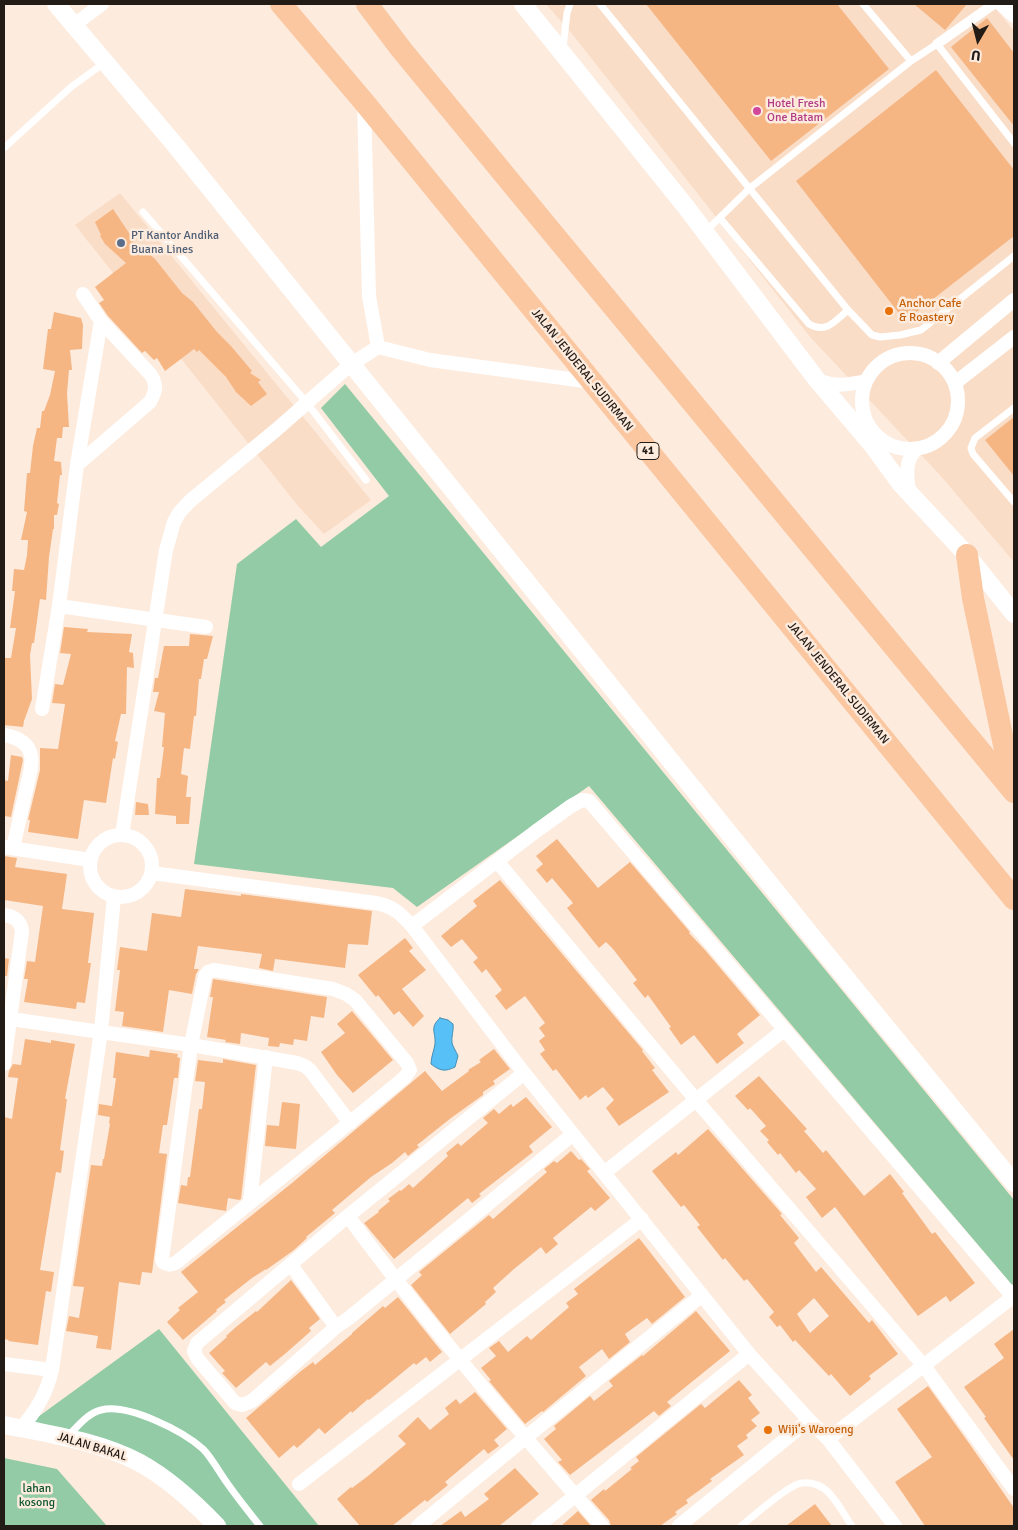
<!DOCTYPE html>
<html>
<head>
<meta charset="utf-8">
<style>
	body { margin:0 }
	#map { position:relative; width:1018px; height:1530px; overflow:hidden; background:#fdebde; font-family:Signika,sans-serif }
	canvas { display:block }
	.frame { position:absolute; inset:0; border:5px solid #231b15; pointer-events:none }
	.north { position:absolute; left:953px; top:15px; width:50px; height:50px; -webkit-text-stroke:4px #fdebde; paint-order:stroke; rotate:188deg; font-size:14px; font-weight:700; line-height:20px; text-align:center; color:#231b15 }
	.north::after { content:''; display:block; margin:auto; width:18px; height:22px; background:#231b15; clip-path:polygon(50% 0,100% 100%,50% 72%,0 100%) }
</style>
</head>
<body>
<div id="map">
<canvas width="1018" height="1530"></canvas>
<div class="frame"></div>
<div class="north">U</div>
</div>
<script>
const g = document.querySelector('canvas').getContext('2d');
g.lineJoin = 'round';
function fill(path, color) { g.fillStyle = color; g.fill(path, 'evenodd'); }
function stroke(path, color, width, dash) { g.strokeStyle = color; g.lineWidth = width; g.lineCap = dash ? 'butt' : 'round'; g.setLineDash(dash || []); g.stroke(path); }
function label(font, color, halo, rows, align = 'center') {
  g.font = font + ' Signika,sans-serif'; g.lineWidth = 5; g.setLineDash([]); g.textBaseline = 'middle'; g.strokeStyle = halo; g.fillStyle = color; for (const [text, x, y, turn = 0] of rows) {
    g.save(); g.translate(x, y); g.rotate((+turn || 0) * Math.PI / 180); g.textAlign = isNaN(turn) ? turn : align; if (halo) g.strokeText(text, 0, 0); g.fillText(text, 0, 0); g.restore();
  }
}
const built = new Path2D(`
	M546 4H992L1014 31V562L939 474 811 338 573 35Z
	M120 193 371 500 324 534 298 506 75 225Z`);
const green = new Path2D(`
	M345 384 1014 1200V1283L1012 1285 589 786 417 907 393 888 194 864 237 564 296 519 321 547 389 496 321 408Z
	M159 1329 319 1526H227L193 1492 31 1422Z
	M4 1458 57 1469 107 1526H4Z`);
const water = new Path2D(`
	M440 1018 448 1020 453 1024C454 1030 451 1037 452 1043 453 1047 456 1051 458 1056L455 1067C445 1072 440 1071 431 1064 431 1057 434 1051 435 1044 436 1032 429 1028 440 1018Z`);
const building = new Path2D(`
	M646 4H837L889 69 771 161Z
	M914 4H967L945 30Z
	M987 18 1014 53V126L951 47Z
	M936 70 1014 170V236L905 321 796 181Z
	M113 209 129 233 134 239 132 240 155 259 182 293 193 302 217 332 231 346 252 371 250 373 261 380 258 382 267 394 251 406 236 392 226 377 199 350 197 352 194 349 165 371 157 358 154 360 145 351 142 353 108 316 99 303 104 300 95 287 126 263 105 244 100 236 101 235 95 222Z
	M54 312 81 318 83 325 82 349 70 350 72 370H69L67 393 69 427H63L62 438H57L54 461 61 462 62 475H60L57 503 59 504 57 515H54V529H53L49 557 46 600 40 599 34 643H32L30 655 32 699 24 721 23 727 4 725V658H11L16 628H10L15 591H12L14 569 24 570 27 555 28 540H21L27 512 24 511 27 473H30L33 446 37 428H40L42 411H44L50 395 55 371 43 369 48 329H51Z
	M1014 417V476L985 440Z
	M64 627 88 629 87 632 132 634 129 652 133 653 134 668 127 667 126 714H121L115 741 118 742 115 759 113 758 106 803 84 800 78 839 28 832 30 820H28L40 770V748L58 749 65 704 52 703 55 684 63 685 71 654 60 653Z
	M190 634 213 636 207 659H204L201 679H199L196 716H194L190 749 184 748 181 774 188 776 186 797H191L189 824H176V816L155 814 157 778H160L164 747H162L165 713 154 711 159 692H153L155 678H158L164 646H189Z
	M11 755 22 757 23 760 11 817 4 816V780L8 781Z
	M136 802 148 804 149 815H135Z
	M557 839 598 888 630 862 690 932 689 933 705 950 760 1015 737 1034 744 1043 717 1064 694 1035 681 1045 669 1028 671 1027 648 995 645 998 633 983 637 980 613 949 606 942 599 948 567 908 573 903 552 878 547 883 536 870 543 864 536 856Z
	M4 856 17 858 15 867 67 874 62 909 94 913 88 963H91L85 1003 77 1002 76 1009 24 1002 28 979H24L27 961 35 962 43 906 4 900Z
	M500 880 643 1050 642 1051 655 1068 652 1070 669 1092 619 1126 606 1108 614 1100 603 1087 588 1098 586 1095 580 1100 556 1069 553 1071 540 1054 545 1050 539 1041 545 1036 539 1028 545 1023 525 996 506 1010 495 996 502 990 486 969 482 973 473 962 478 958 462 939 451 947 441 936 477 906 473 901Z
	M185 889 241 896V894L372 911 368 945 348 944 345 968 275 959 273 971 259 968 262 954 198 946 194 969H199L196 974 192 994 169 990 163 1032 122 1026 124 1012 115 1011 120 970H117L120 947 147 951 152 913 181 917Z
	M405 938 413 948 409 951 426 970 402 989 424 1016 413 1027 399 1011 394 1015 378 995 376 997 358 975Z
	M4 958 9 959 7 976H4Z
	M213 979 327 997 324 1018 311 1016 307 1041 294 1039 293 1045 280 1043 279 1047 268 1046 269 1038 241 1033 240 1044 225 1042 226 1040 207 1037 213 997H210Z
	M352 1011 393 1060 353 1093 337 1075 321 1052 345 1033 337 1024Z
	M25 1039 51 1043V1040L75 1044 65 1099H67L60 1150 64 1151 61 1173 56 1172 40 1270 54 1272 51 1292 46 1291 38 1345 8 1341 9 1340 4 1339V1117L12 1119 18 1078 8 1077 9 1071 13 1064 21 1065Z
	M494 1049 510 1069 493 1081 495 1084 483 1092V1095L451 1118 417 1145 419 1147 408 1156 405 1152 392 1163 371 1177 332 1210 335 1213 306 1237 307 1238 294 1250 266 1270V1269L252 1278 224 1300 226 1302 216 1310 217 1311 183 1340 167 1322 180 1310 178 1308 198 1292 181 1272 292 1183 425 1071 442 1091 469 1071 468 1070 481 1062 479 1060Z
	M150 1050 178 1054 177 1057 180 1058 178 1078H174L167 1125H163L159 1153 167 1154 152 1273 142 1272 140 1285 119 1282 111 1350 96 1348 98 1336 66 1331 69 1316 79 1318 84 1287 73 1286 91 1165 102 1166 103 1159H104L110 1124 109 1123 110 1117 98 1115 99 1104 112 1106 116 1078H113L116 1052 149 1057Z
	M223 1059 256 1065 241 1199 239 1200 228 1198 226 1211 178 1203 181 1185 187 1186 188 1177H190L199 1109H202L205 1082 195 1081 198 1060 223 1063Z
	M759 1076 807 1129 804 1131 823 1153 826 1150 864 1196 890 1174 904 1192 902 1193 932 1234 935 1232 975 1283 950 1302 946 1296 918 1316 835 1207 822 1218 806 1197 816 1189 799 1170 796 1173 780 1153 778 1155 767 1142 769 1140 760 1131 766 1126 750 1108 748 1110 735 1096Z
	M526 1097 552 1127 529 1146 533 1152 479 1194 481 1196 472 1203 468 1198 394 1259 364 1223 379 1212 378 1211 390 1201 388 1199 400 1190 401 1191 409 1184 413 1188 448 1156 446 1153 458 1143 461 1146 488 1123 483 1118 494 1109 499 1114 511 1104 513 1107Z
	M282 1102 300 1104 296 1149 265 1146 267 1125 279 1126Z
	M708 1129 782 1214 780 1215 799 1238 794 1243 816 1272 821 1267 869 1323 872 1320 898 1354 869 1376 871 1379 850 1396 831 1374 829 1376 795 1340 793 1342 780 1325 777 1327 769 1317 774 1312 747 1279 744 1281 725 1258 723 1260 697 1227 700 1225 684 1205 681 1207 652 1171 676 1152 678 1155ZM814 1298 829 1316 810 1333 797 1314Z
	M571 1151 579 1160 581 1159 590 1169 587 1171 610 1198 595 1211 591 1207 553 1238 558 1244 546 1254 541 1247 514 1269 493 1288 496 1292 485 1302 486 1304 450 1334 411 1285 422 1275 419 1272 489 1215 493 1219 547 1172 544 1169 554 1161 557 1163Z
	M639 1238 685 1297 652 1324 647 1318 625 1334 630 1342 609 1359 602 1349 579 1367 586 1376 543 1412 542 1411 525 1424 489 1381 491 1380 481 1368 496 1356 489 1348 499 1341 508 1352 527 1336 531 1340 569 1307 566 1303 578 1294 574 1289Z
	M291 1280 320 1319 309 1328 311 1331 286 1353 270 1366 266 1362 236 1388 222 1373 225 1371 209 1353 227 1337 226 1336 236 1327 256 1311 257 1312Z
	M398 1297 442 1352 430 1362 426 1357 416 1365 414 1363 369 1400 368 1399 352 1413 351 1411 325 1434 319 1428 297 1448 294 1445 279 1458 246 1418 301 1371 313 1362 315 1365 352 1334V1333L383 1306 385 1308Z
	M696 1311 730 1351 667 1402 671 1406 659 1416 654 1411 570 1475 558 1462 562 1460 544 1439 556 1429 554 1426 590 1396 594 1401 613 1386 609 1381 642 1355 643 1356Z
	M1014 1329V1460L984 1418 986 1417 964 1387 1004 1358 994 1344Z
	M739 1380 752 1395 748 1398 760 1413 751 1420 757 1426 746 1435 748 1438 737 1446 744 1455 710 1479 712 1481 686 1500 688 1503 675 1512 677 1514 660 1526H611L609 1520 591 1500 604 1489 605 1491 632 1469 630 1468 639 1461 636 1457 701 1404 705 1408Z
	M928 1386 971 1446 1014 1508V1526H925L895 1482 932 1457 897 1409Z
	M475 1392 507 1429 494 1440 499 1446 488 1454 484 1449 445 1482 448 1485 427 1502 425 1500 392 1526H360L337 1499 351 1487 352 1488 368 1476 406 1444 398 1436 418 1417 430 1430 449 1414 445 1408 456 1399 460 1404Z
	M515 1468 539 1494 499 1526H440L461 1511 465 1517 489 1499 484 1494Z
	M815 1504 832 1526H786Z
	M578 1511 591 1526H561Z`);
const service = new Path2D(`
	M600 4 848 310 872 335 880 337 900 335 921 330 1014 256
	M863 4 911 61
	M563 48 567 13 570 4
	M4 148 71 87 104 63
	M143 212 307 403 366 480
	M720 218 809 324C826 334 835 321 848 310
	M705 232 750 188 911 61 937 44 1014 143
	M1014 408 975 438 971 448 973 454 1014 502
	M69 1435C78 1426 88 1413 101 1410 128 1403 183 1431 203 1449 211 1457 218 1470 225 1480 236 1496 248 1511 260 1526
	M741 1526C755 1515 782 1490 798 1484 808 1481 819 1484 827 1491 837 1500 844 1515 852 1526`);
const pedestrian = new Path2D(`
	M937 44 994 4`);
const minor = new Path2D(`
	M1001 4 1014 16
	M74 25 102 4
	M364 103 369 296 378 347
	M862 401a48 48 0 1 1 96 0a48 48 0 1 1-96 0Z
	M938 363 1014 300
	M817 380C836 387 847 385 866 381
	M955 383 1014 337
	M77 465 150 402C156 391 157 385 151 375L101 321 83 294
	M909 492C907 476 904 460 917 449
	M59 606 206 627
	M42 709 59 606 77 465 101 321
	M4 735C15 737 29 742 31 756 32 759 31 764 31 768L13 848
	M90 866a31 31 0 1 1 62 0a31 31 0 1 1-62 0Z
	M122 835 166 550 174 522 179 513 190 501 276 430 350 365 378 347 430 360 592 382
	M4 847 90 860
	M497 861 696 1100 924 1366 1014 1489
	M152 873 376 903C393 906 401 914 412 926L524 1073 749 1354 809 1420 828 1439 895 1526
	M4 915C14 916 21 921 22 931L4 1064
	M412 926 535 832 571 806 582 800 589 801 1014 1298
	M214 970 333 989 346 994 355 1000 407 1063 410 1070 405 1077C330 1140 252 1200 177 1262 171 1265 169 1266 163 1262L162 1259 191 1045 205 976 208 972Z
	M11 1019 191 1045 297 1063 305 1066 310 1070 350 1123
	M524 1073 348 1216 197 1343 194 1351 197 1358 235 1403 242 1405 252 1401 336 1327 349 1318 573 1134
	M604 1173 784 1030
	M250 1202 266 1057
	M348 1216C427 1324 514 1425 602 1526
	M291 1265 336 1327
	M4 1364 52 1370
	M20 1429C36 1412 47 1392 52 1370L101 1031 114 897
	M828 1439 1014 1296
	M299 1484 642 1219
	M418 1526 525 1438 702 1295
	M538 1526 749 1354
	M679 1526 809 1420`);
const tertiary = new Path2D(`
	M56 4 176 146 823 950 1014 1183
	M523 4 686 207 817 380 873 446 900 483 967 555 1014 614
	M4 1425C49 1434 99 1441 140 1463 169 1479 195 1503 217 1526`);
const trunk = new Path2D(`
	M281 4 364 102 1014 899
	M367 4 401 49 517 190 1014 792
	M967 555 973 598 1004 745 1014 777`);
const markers = [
	[757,111,5,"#d1479c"],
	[121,243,5,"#5c6f8a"],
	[889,311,5,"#e8710a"],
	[768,1430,5,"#e8710a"]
];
const shields = [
	[648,451,22]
];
const shieldNames = [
	["41",648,451]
];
const hotelNames = [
	["Hotel Fresh",767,104],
	["One Batam",767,118]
];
const serviceNames = [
	["PT Kantor Andika",131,236],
	["Buana Lines",131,250]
];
const foodNames = [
	["Anchor Cafe",899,304],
	["& Roastery",899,318],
	["Wiji's Waroeng",778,1430]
];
const streetNames = [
	["JALAN JENDERAL SUDIRMAN",582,370,51],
	["JALAN JENDERAL SUDIRMAN",838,683,51],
	["JALAN BAKAL",92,1447,17]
];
const parkNames = [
	["lahan",37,1489],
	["kosong",37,1503]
];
fill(built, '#faddc7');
fill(green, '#92cba5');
fill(water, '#57c0f6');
stroke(water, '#478eb2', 1);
fill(building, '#f5b684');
stroke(service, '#fff', 7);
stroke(pedestrian, '#fff', 10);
stroke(minor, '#fff', 14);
stroke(tertiary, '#fff', 18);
stroke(trunk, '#fac7a0', 22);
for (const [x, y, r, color] of markers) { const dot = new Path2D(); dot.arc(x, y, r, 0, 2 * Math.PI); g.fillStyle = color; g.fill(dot); stroke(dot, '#fdebde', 2); }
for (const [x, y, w] of shields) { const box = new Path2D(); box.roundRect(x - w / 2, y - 8.5, w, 17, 4); g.fillStyle = '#fdebde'; g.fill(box); stroke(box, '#231b15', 1); }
label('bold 11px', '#231b15', null, shieldNames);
label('12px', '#b23c85', '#fdebde', hotelNames, 'left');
label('12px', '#4e5e75', '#fdebde', serviceNames, 'left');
label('12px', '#c56008', '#fdebde', foodNames, 'left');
label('12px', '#231b15', '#fdebde', streetNames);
label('12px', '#0d5530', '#fdebde', parkNames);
</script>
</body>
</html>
